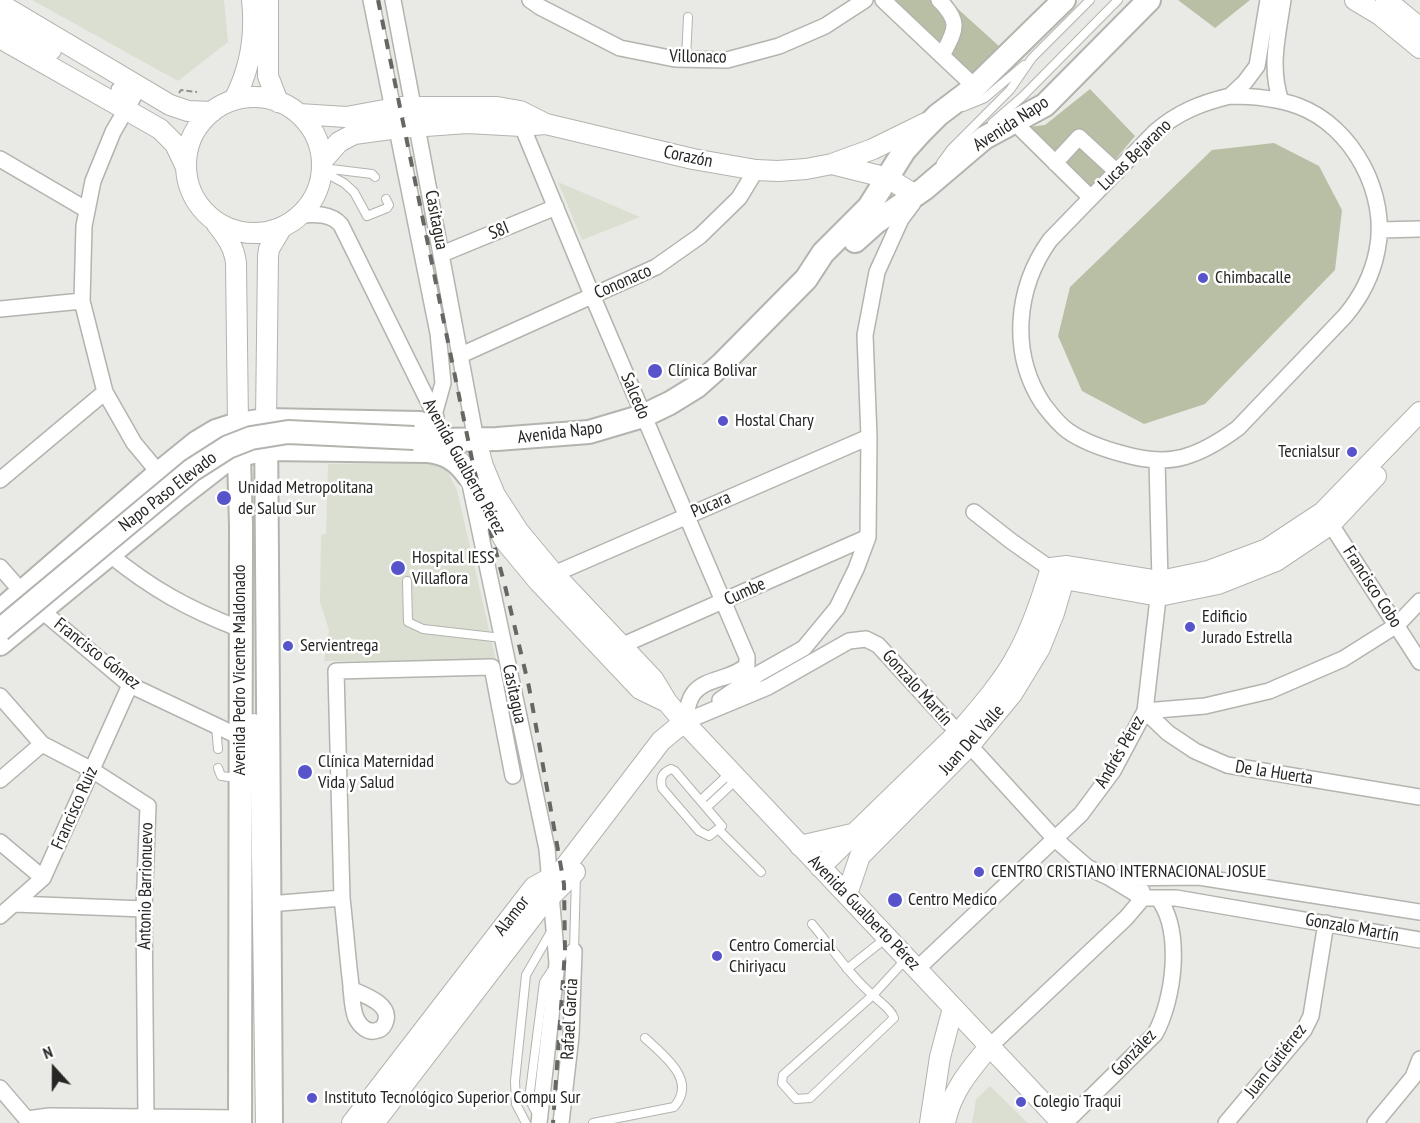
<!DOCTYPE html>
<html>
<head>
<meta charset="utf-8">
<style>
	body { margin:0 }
	#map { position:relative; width:1420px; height:1123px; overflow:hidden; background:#e9eae5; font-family:"PT Sans Narrow",sans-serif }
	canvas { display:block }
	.north { position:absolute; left:24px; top:1039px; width:60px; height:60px; -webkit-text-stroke:4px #fff; paint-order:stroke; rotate:339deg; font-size:16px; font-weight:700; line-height:24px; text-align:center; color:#262624 }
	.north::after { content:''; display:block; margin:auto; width:21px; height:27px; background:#262624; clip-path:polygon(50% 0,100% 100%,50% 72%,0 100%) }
</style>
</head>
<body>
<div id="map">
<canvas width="1420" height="1123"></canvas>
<div class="north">N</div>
</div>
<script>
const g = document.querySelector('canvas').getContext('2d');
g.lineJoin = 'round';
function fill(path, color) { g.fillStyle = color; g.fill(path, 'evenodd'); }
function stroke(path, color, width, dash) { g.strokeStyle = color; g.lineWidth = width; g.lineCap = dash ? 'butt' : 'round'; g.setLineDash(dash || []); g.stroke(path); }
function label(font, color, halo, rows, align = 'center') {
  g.font = font + ' "PT Sans Narrow",sans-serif'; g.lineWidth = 5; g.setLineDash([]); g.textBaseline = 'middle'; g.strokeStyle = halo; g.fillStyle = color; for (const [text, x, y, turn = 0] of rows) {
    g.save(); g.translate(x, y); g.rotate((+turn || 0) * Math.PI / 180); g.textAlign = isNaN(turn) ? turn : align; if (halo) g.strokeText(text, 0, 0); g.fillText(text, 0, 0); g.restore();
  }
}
const built = new Path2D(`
	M32 0H224L228 42 178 81Z
	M558 182 640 217 582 240Z
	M429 463 447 470 457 490 496 660 324 661 329 630 320 602 321 535 326 534 328 464Z
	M990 1086 1028 1123H972L976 1099Z`);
const green = new Path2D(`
	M885 0H948L1000 47 975 87Z
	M1178 0H1250L1215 28Z
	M1090 89 1135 136 1091 189 1028 127 1045 125Z
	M1274 143 1319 166 1342 210 1335 270 1205 404 1144 424 1082 391 1058 336 1070 287 1212 150Z`);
const path = new Path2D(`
	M179 93 181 90 197 92`);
const lane = new Path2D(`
	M686 59 688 17
	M963 107 985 98 1024 65
	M992 123 1022 97 1118 0
	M941 163 951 149 1010 90 1032 58 1090 0
	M322 166 331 169 372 174 375 177
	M322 171 344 183 354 192 367 216 387 208 389 205 386 199
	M407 581 408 622 423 629 502 638
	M254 718 260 1123
	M216 726 218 749
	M218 768 221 776 237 778
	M671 769 675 771 722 826 709 836 699 831 662 788C660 779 661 773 671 769Z
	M701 800 730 773
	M707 807 736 780
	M719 830 761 872
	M812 924C833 949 850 976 875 997 882 1004 891 1009 894 1018L810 1098 796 1099 782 1083 783 1075 872 996 907 958
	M847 969 886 938
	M538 1116 529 1099 544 982 565 951H574L576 876
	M526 1123 516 1104 515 1081 526 975 552 930
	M593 1123 674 1107C698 1080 663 1055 645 1038`);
const street = new Path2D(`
	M371 0 438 333 443 383 434 415
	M393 0 476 440
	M530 0 540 7 620 48 675 59 727 60 779 46 825 26 865 0
	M883 0 975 87
	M939 0C962 23 955 30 942 56
	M139 87 113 132 93 181 84 226 82 301 105 392 134 443 159 473
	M119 90 129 93 126 98Z
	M1230 96C1253 96 1276 98 1298 106 1353 126 1389 195 1377 251 1372 276 1361 297 1345 316L1238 428C1223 439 1208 449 1190 455 1169 463 1144 460 1123 454 1104 449 1084 442 1068 431 1058 424 1050 413 1043 404 1010 354 1015 289 1050 240L1155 132C1178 112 1201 103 1230 96Z
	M1230 96 1245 82 1257 66 1268 0
	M1281 101C1269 68 1278 34 1283 0
	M1014 122 1091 198
	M522 126 592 295 747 657V665C733 680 705 677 693 694 688 701 686 714 684 722
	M0 159 87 210
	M1055 163 1079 137 1117 172
	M300 215C315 214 331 213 341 225L436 417
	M1379 230 1420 229
	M442 254 556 207
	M0 309 82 301
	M461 355 656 267 700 236 739 198 756 170
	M0 480 105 392
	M471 489 547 849 557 963 539 1123
	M974 512 1011 541 1058 574
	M1326 517 1420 662
	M109 554C152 589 188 609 240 629
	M0 567 22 592 41 610 130 685 240 737
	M554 574 869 437
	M623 645 868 537
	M0 696 42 744 92 770 148 806 144 909 146 1117 140 1123
	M720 700 758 674 804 648 837 608 856 569 868 537 869 437 865 335 877 272 901 219 913 203
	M1145 711 1205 706 1269 691 1343 659 1397 625 1420 601
	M1145 711 1168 733 1195 751 1227 765 1420 797
	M684 722 768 687 849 641 866 639 878 645 1055 839 1087 867 1110 878 1143 898H1176L1420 940
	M0 780 42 744
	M0 842 43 878
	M1114 878 1199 877 1420 912
	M342 898C345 924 347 951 350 977 352 990 351 1006 356 1018 360 1026 368 1034 378 1030 382 1029 385 1025 386 1020 390 1003 363 995 351 989
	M15 904 144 909
	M269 904 342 898 336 671 492 667 513 776
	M0 916 43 878 130 685
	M917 969 1081 814 1113 771 1145 711 1160 581 1157 460
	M989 1047 1126 918 1143 898 1142 891
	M0 1088 30 1123
	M27 1119 49 1116 240 1118
	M561 1123 571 1036 574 951
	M1065 1123 1155 1034C1174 1000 1183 931 1158 898
	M1226 1123 1304 1030 1311 1016 1326 923
	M1375 1123 1413 1077 1420 1059`);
const secondary = new Path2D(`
	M268 0V76L278 102
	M1355 0 1380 15 1420 48
	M1386 0 1420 28
	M0 4 170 105 188 111 212 112
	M0 20 51 50
	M0 38 160 129 175 144 185 165
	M186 165a68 68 0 1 1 136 0a68 68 0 1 1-136 0Z
	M234 100C250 69 256 35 252 0
	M299 114 346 117 401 107H497L520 111 546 124 693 159 756 170 778 171 806 169 832 164 873 149 926 123
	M322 161 339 142 354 134 398 128 467 123 522 126 545 124
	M832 164 888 178 915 195
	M216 223C226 236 234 246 236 263L238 424
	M266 420 268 256 269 249 282 227
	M476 440 483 466 495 495 519 532 554 574 653 679 667 702 684 722 1062 1123
	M460 462 505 541 539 582 640 689 667 702
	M800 846 852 834
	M820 867 961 730C979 709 1005 679 1017 655 1032 628 1042 597 1051 568L1067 566 1160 581 1208 571 1267 549 1323 512 1420 412
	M847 894 860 856 970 745 1012 694 1040 648 1054 613 1064 579 1159 596 1218 584 1276 561 1331 524 1376 476
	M352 1123 534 887 561 872 661 741 684 722
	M374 1123 539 908 575 872
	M930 1123 940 1057 953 1008
	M945 1123C951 1092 969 1071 989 1047`);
const primary = new Path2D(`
	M855 241 875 223 924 189 984 138 1045 105 1149 0
	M266 420 271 1123
	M238 424 241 525 240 1123
	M414 438 440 440 497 439 589 432 643 416 670 403 696 387 722 364 806 279 823 253 869 207 904 151 921 132 938 115 975 87 1064 0
	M428 451C446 453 457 460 468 475
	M0 611 159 473 196 443 216 431 238 424 266 420 420 423 427 426 435 434
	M0 644 179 497 224 462 240 455 266 449 428 451 432 447`);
const rail = new Path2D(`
	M378 0 474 469 505 586 529 687 564 884 565 951 553 1123`);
const primaryBridge = new Path2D(`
	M0 630 192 470 228 447 251 438 288 432 414 438`);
const markers = [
	[1203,278,6,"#5653cb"],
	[655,371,8,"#5653cb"],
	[723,421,6,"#5653cb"],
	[1352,452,6,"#5653cb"],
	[224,498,8,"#5653cb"],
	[398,568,8,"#5653cb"],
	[1190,627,6,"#5653cb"],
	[288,646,6,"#5653cb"],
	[305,772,8,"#5653cb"],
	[979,872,6,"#5653cb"],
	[895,900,8,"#5653cb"],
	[717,956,6,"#5653cb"],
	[312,1098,6,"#5653cb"],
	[1021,1102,6,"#5653cb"]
];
const streetNames = [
	["Villonaco",698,57,1],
	["Avenida Napo",1011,124,-33],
	["Lucas Bejarano",1135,155,-44],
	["Corazón",688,157,12],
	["Casitagua",436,220,79],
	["S8I",499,231,-22],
	["Cononaco",623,282,-24],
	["Salcedo",635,396,67],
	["Avenida Napo",560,433,-7],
	["Avenida Gualberto Pérez",464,467,61],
	["Napo Paso Elevado",168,492,-38],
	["Pucara",711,505,-23],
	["Francisco Cobo",1372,587,57],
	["Cumbe",745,592,-24],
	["Francisco Gómez",97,654,38],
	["Avenida Pedro Vicente Maldonado",240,670,-90],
	["Gonzalo Martín",917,688,48],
	["Casitagua",514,694,78],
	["Juan Del Valle",972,740,-48],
	["Andrés Pérez",1120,752,-60],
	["De la Huerta",1274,773,9],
	["Francisco Ruiz",75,808,-66],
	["Antonio Barrionuevo",146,886,-89],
	["Avenida Gualberto Pérez",864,913,46],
	["Alamor",512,916,-52],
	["Gonzalo Martín",1352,928,10],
	["Rafael Garcia",570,1019,-87],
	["González",1134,1053,-47],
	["Juan Gutiérrez",1276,1061,-52]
];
const poiNames = [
	["Chimbacalle",1215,278],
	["Clínica Bolivar",668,371],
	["Hostal Chary",735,421],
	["Tecnialsur",1340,452,"right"],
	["Unidad Metropolitana",238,488],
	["de Salud Sur",238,509],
	["Hospital IESS",412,558],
	["Villaflora",412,579],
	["Edificio",1202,617],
	["Jurado Estrella",1202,638],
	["Servientrega",300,646],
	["Clínica Maternidad",318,762],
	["Vida y Salud",318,783],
	["CENTRO CRISTIANO INTERNACIONAL JOSUE",991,872],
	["Centro Medico",908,900],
	["Centro Comercial",729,946],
	["Chiriyacu",729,967],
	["Instituto Tecnológico Superior Compu Sur",324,1098],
	["Colegio Traqui",1033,1102]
];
fill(built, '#dbdfd2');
fill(green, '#b9bfa4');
stroke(lane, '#b2b4ae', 10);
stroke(street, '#b2b4ae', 18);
stroke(secondary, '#b2b4ae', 22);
stroke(primary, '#b2b4ae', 26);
stroke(path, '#91918e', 2, [6, 3]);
stroke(lane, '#fff', 8);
stroke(street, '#fff', 15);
stroke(secondary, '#fff', 20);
stroke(primary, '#fff', 22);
stroke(rail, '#666663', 4, [10, 10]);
stroke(primaryBridge, '#b2b4ae', 26, []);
stroke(primaryBridge, '#fff', 22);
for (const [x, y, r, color] of markers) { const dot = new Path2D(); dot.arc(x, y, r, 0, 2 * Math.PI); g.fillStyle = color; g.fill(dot); stroke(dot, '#fff', 2); }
label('18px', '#262624', '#fff', streetNames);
label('18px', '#262624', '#fff', poiNames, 'left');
</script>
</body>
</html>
